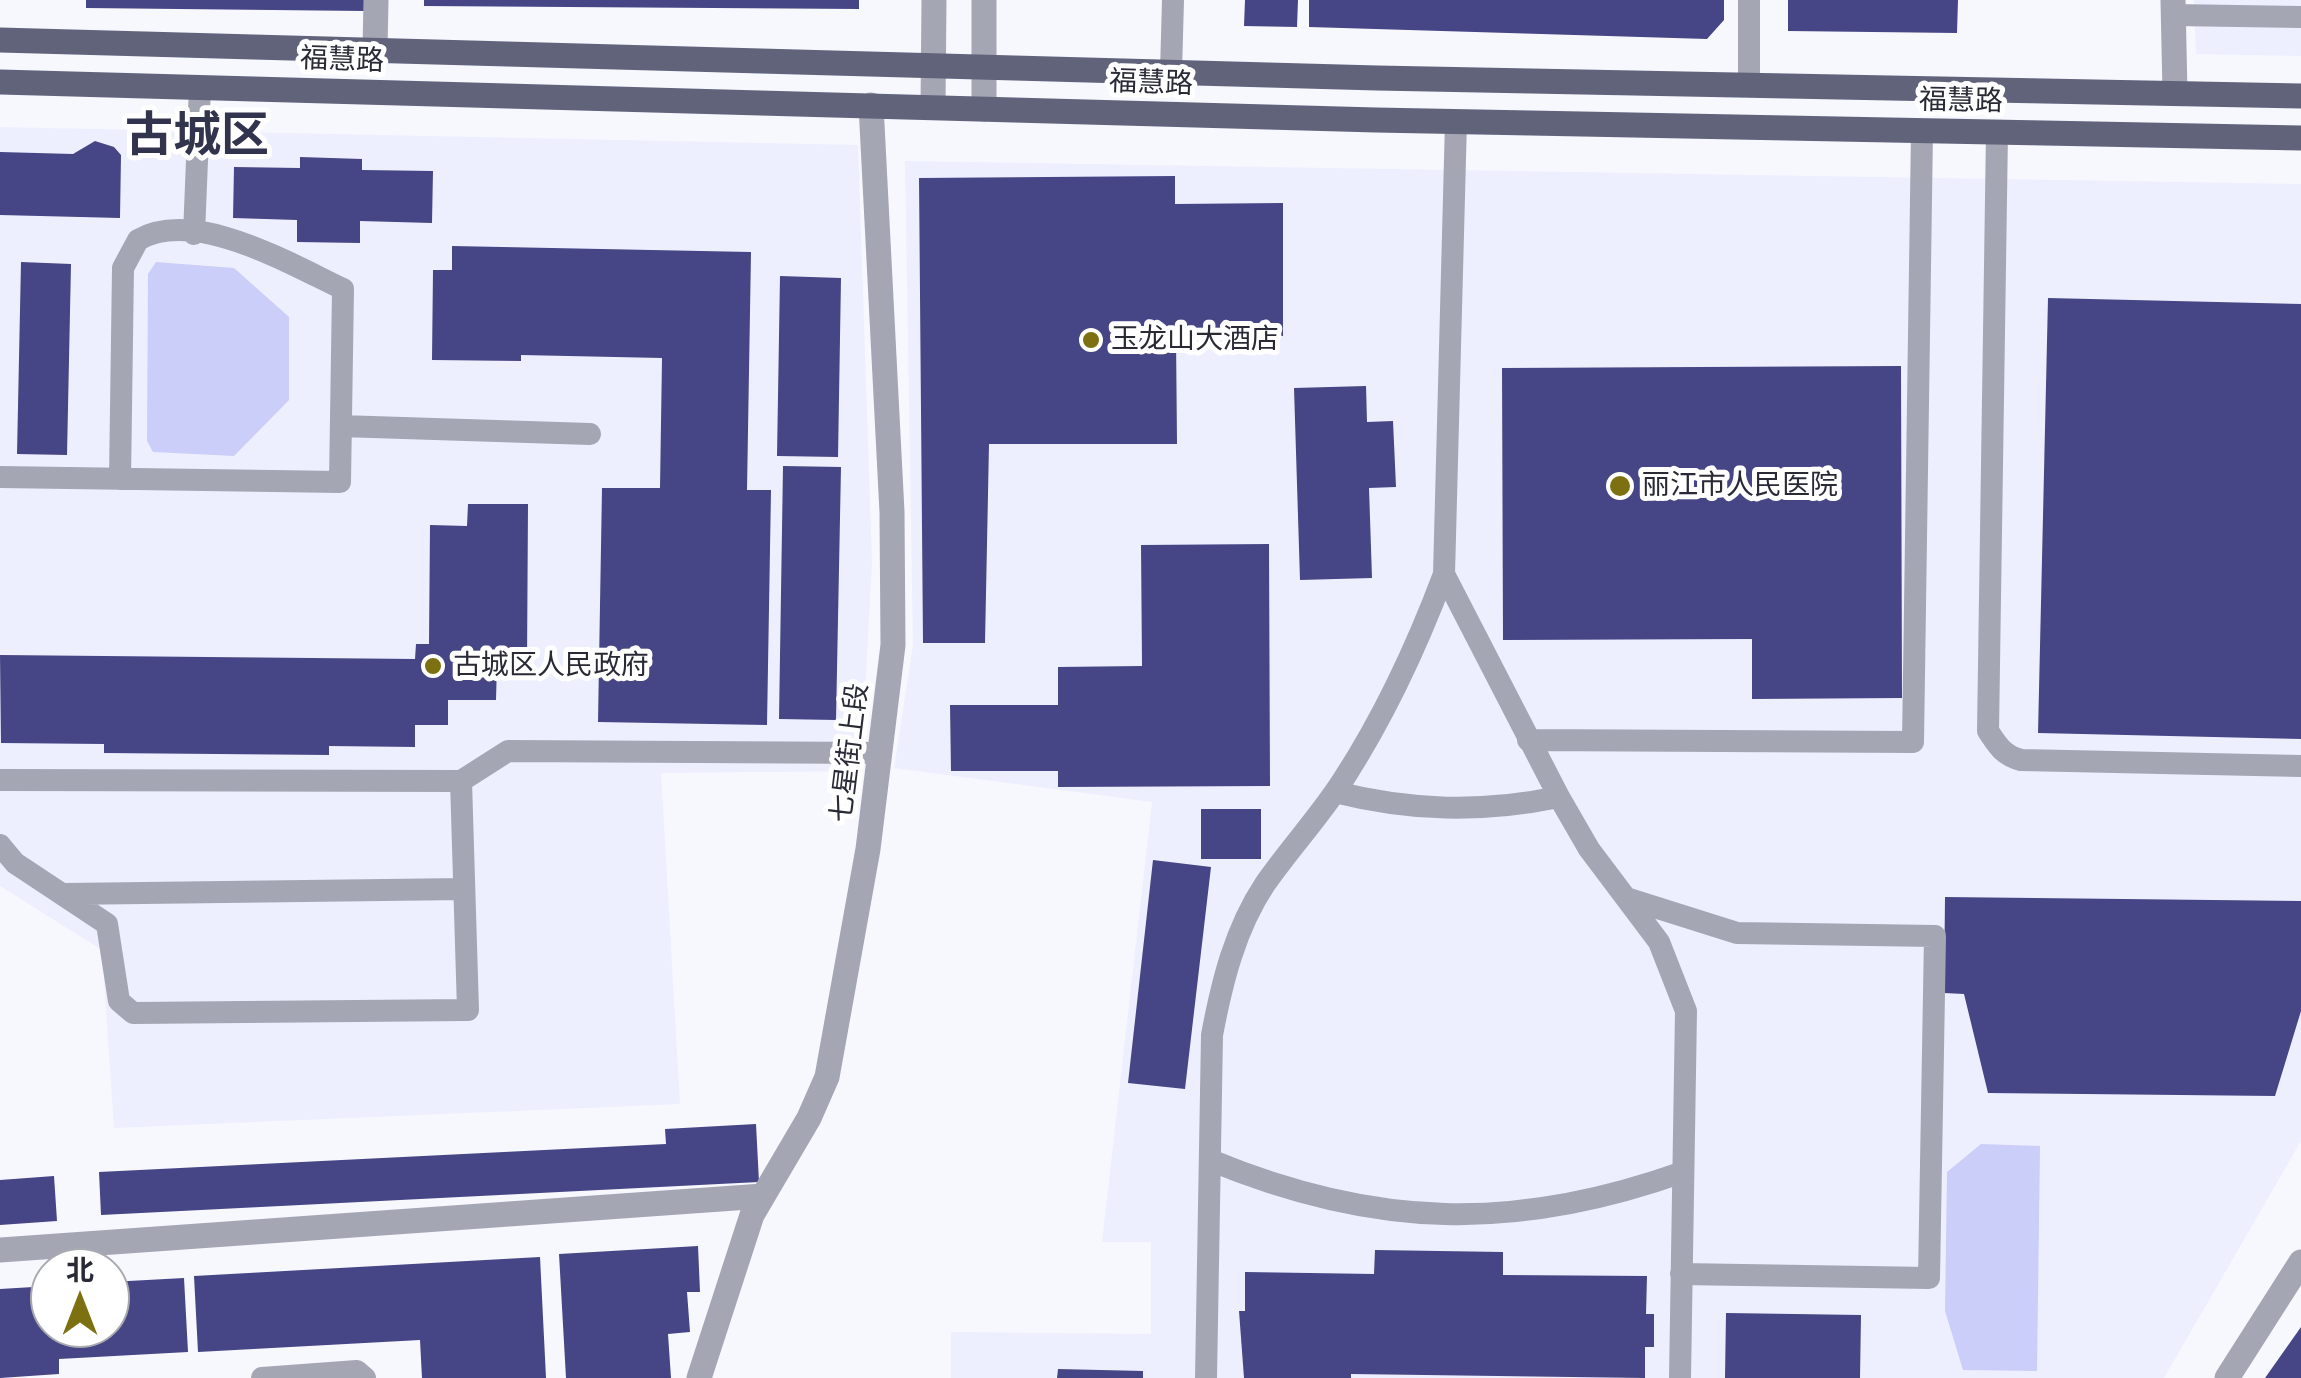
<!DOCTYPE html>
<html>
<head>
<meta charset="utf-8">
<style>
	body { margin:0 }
	#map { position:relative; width:2301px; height:1378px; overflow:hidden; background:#f7f7fe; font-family:Mulish,"Noto Sans SC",sans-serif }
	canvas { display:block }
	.north { position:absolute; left:30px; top:1248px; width:100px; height:100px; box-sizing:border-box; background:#fff; border:2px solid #a9aaaf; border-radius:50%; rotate:0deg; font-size:28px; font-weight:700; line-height:40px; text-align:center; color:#292a36 }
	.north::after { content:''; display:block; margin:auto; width:35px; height:45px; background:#7c7010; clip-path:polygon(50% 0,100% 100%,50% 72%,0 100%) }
</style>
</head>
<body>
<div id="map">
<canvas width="2301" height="1378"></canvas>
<div class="north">北</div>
</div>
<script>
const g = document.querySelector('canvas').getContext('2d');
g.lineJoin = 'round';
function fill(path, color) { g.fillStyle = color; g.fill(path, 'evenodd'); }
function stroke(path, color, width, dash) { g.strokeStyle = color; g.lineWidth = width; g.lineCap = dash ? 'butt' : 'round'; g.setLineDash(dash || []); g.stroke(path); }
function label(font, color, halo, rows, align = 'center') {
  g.font = font + ' Mulish,"Noto Sans SC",sans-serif'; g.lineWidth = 10; g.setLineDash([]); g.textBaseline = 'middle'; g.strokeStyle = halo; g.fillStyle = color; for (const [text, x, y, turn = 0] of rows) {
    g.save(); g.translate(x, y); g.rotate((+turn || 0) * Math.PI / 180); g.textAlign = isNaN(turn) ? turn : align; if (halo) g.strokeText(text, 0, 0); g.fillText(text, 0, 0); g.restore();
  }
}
const built = new Path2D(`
	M2194 0H2301V56L2196 54Z
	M0 127 858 145 872 562 861 771 661 773 680 1104 114 1128 102 950 0 886Z
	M905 161 2301 184V1141L2164 1378H951V1332L1151 1334V1242H1102L1152 802 894 768 913 645Z`);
const green = new Path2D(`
	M156 262 234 268 289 317V400L234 456 153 452 147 441 148 274Z
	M1981 1144 2040 1146 2037 1371 1963 1370 1945 1311 1947 1172Z`);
const building = new Path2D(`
	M86 0H365V11L86 8Z
	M424 0H859V9L424 6Z
	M1245 0H1298L1297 27 1244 26Z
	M1309 0H1724V20L1707 39 1309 27Z
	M1788 0H1958L1957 33 1788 31Z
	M95 141 114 147 121 155 120 218 0 215V152L73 154Z
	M300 157 362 159V170L433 171 432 223 360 221V243L297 242V220L233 218 234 167 300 168Z
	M1175 176V204L1283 203V336H1176L1177 444H989L985 643H923L919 178Z
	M452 246 751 252 747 490H771L767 725 598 722 602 488H660L662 358 521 355V361L432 360 433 270H452Z
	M21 262 71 264 67 455 17 454Z
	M780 276 841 278 838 457 777 456Z
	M2048 298 2301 304V739L2038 733Z
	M1901 366 1902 698 1752 699V639L1503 640 1502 368Z
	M1366 386 1367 422 1393 421 1396 487 1369 488 1372 578 1300 580 1294 388Z
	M783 466 841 467 836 720 779 719Z
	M468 504H528L527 663H497L496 700H448V725H415V747L329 746V755L104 753V744L1 743 0 655 415 659 416 644H429L430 525 467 526Z
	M1269 544 1270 786 1058 787V771H951L950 705H1058V667L1142 666 1141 545Z
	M1201 809H1261V859H1201Z
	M1153 860 1211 867 1185 1089 1128 1083Z
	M1945 897 2301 901V1011L2275 1096 1988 1093 1964 994 1944 993Z
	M756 1124 759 1182 101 1215 99 1172 666 1144 665 1129Z
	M54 1176 57 1221 0 1225V1180Z
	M698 1246 700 1292H687L690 1332 668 1334 671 1378H566L559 1254Z
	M1375 1250 1503 1252V1275L1647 1276 1646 1314H1654V1347H1645V1378L1351 1374V1378H1244L1239 1311H1245V1272L1374 1274Z
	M540 1257 546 1378H422L420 1340 198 1352 194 1276Z
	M184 1278 188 1352 59 1359V1374L0 1378V1289L50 1286V1328H110V1282Z
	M1726 1313 1861 1315 1860 1378H1725Z
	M2301 1327V1378H2265Z
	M1058 1369 1143 1371V1378H1057Z`);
const lane = new Path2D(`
	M2174 15 2301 17
	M1171 72 1173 0
	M1749 85V0
	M1997 132 1988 731C1997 744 2002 755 2021 760L2301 766
	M194 234 200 87
	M341 426 590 434
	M0 477 340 482 343 289C290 264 194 207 138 240L123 268 120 479
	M1444 574 1559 797 1589 849 1659 942 1686 1011 1680 1378
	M1528 740 1913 742 1922 131
	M0 780 461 781 508 751 881 753
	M1335 792C1411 811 1481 813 1559 797
	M0 845 15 863 107 924 119 1001 133 1013 468 1010 461 781
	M64 894 464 889
	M1626 898 1737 933 1935 936 1929 1278 1681 1274
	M1210 1160C1374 1228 1515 1232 1683 1172
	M262 1378 357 1371 365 1378
	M1206 1378 1212 1035C1222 982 1235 929 1265 884 1290 848 1320 816 1343 780 1385 715 1417 646 1444 574L1456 121`);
const street = new Path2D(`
	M984 0V109
	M2173 0 2175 93
	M375 49 376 0
	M933 107 934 0
	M0 1250 763 1196
	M699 1378 752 1215 809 1118 827 1077 868 849 893 645 892 512 871 105
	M2227 1378 2301 1262`);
const primary = new Path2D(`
	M0 40 1377 78 2301 96
	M0 82 1376 120 2301 138`);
const markers = [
	[1091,340,10,"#7c7010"],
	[1620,486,12,"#7c7010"],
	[433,666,10,"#7c7010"]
];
const streetNames = [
	["福慧路",342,60,2],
	["福慧路",1151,83,2],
	["福慧路",1961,101,1],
	["七星街上段",850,753,-83]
];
const poiNames = [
	["玉龙山大酒店",1111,340],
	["丽江市人民医院",1642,486],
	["古城区人民政府",453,666]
];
const townNames = [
	["古城区",197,137]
];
fill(built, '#edefff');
fill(green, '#cbcef8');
fill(building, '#464585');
stroke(lane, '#a5a6b4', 22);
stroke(street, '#a5a6b4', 25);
stroke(primary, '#61637b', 25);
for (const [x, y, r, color] of markers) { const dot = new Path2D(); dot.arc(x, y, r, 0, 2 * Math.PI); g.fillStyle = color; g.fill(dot); stroke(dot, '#fff', 4); }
label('28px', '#292a36', '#fff', streetNames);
label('28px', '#292a36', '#fff', poiNames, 'left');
label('bold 48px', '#32334d', '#fff', townNames);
</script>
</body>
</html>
